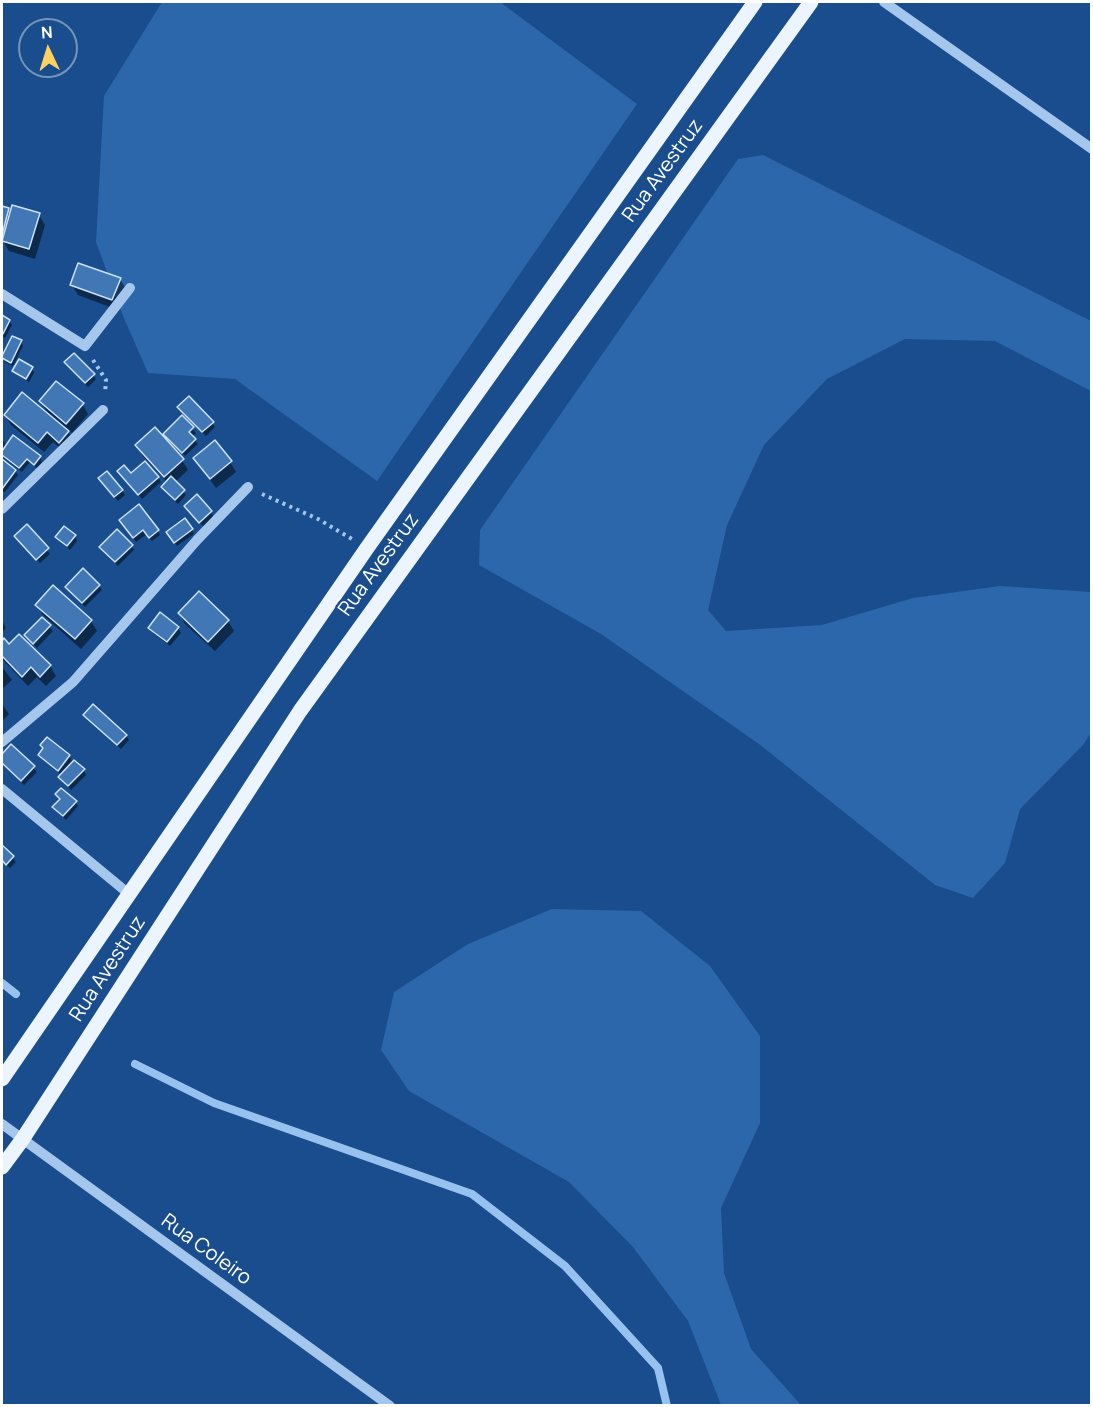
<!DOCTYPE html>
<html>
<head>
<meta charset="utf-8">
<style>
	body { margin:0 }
	#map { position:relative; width:1093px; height:1407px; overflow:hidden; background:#194d8d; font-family:Manrope,sans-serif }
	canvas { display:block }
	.frame { position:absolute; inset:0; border:3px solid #fff; pointer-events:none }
	.north { position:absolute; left:18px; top:18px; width:60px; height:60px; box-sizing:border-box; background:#194d8d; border:2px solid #7594bb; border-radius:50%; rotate:356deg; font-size:16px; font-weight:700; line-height:24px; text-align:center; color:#fff }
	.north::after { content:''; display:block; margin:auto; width:21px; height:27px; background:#ffd062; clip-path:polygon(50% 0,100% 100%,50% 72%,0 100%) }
</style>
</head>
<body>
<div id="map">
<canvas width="1093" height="1407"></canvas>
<div class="frame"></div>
<div class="north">N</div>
</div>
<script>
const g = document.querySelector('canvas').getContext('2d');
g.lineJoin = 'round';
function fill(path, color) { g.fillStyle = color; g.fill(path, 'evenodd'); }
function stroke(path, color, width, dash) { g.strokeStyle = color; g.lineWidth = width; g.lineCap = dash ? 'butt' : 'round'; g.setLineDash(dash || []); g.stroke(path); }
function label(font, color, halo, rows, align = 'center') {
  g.font = font + ' Manrope,sans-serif'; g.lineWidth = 4.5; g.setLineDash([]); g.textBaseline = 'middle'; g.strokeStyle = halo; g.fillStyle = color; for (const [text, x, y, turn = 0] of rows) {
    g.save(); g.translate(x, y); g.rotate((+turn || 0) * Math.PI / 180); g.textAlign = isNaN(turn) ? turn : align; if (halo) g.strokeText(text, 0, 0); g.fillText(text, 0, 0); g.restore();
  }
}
const green = new Path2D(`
	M162 2H500L637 104 377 481 235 379 148 373 123 316 96 242 104 96Z
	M763 155 1091 321V391L995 341 905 339 827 379 764 445 727 525 708 610 726 631 822 625 913 598 1000 586 1091 592V733L1083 745 1020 809 1005 863 973 898 935 885 759 744 601 634 479 565 480 530 738 159Z
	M552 909 641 911 710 966 760 1036V1123L721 1208 724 1273 751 1349 801 1405H721L688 1321 633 1247 569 1182 409 1091 381 1050 394 992 468 944Z`);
const shadow = new Path2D(`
	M2 208 8 210 11 214 39 215 45 225 35 259 9 251 2 239Z
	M120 279 126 289 118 310 78 295 72 285Z
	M2 316 9 321 12 325 5 338 2 336Z
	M21 341 23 346 13 366 5 362 2 358Z
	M66 363 93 375 96 379 88 387Z
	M32 368 34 373 29 382 17 375 14 371Z
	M40 401 82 404 88 414 72 433 66 428 74 442 65 452 53 442 44 452 11 425 5 415H49Z
	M182 412 212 423 215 427 206 436Z
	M182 417 196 433 192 437 198 444 185 456 168 438Z
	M2 439 7 446 40 457 42 462 37 468 30 462 22 472 4 458 2 453Z
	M137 446 182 460 188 470 175 482 186 495 178 504 165 491 163 487 167 482 143 456Z
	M195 458 230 462 236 472 216 488Z
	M2 461 15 471 18 475 5 492 2 490Z
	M131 475 158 478 161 482 142 499 122 476Z
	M103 483 122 490 125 495 118 501Z
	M197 496 214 517 203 526 188 510Z
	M123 525 158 531 160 535 152 541 147 534 136 542Z
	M26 526 50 554 40 563 18 540Z
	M192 530 194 534 177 546 171 537Z
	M75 536 77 541 70 550 57 537Z
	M131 546 134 550 118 566 104 551Z
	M99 586 102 590 85 607 67 587Z
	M37 605 91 621 97 631 81 649 43 615Z
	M179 613 228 621 234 631 215 651 185 624Z
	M161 614 178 628 181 633 170 646 153 633 150 628Z
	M42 619 53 631 37 648 26 636Z
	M2 621 6 628 2 632Z
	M4 641 9 646 50 666 56 676 46 686 37 677 28 686 2 659V643Z
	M2 667 12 680 2 689Z
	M2 704 9 714 2 721Z
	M85 715 126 735 129 740 121 749Z
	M11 746 37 772 24 785 2 763V756Z
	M40 755 69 756 73 763 84 770 86 775 71 790 63 782 60 777 62 775 43 760Z
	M57 795 75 802 78 806 66 820 54 808 61 800Z
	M2 847 16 862 10 868 2 861Z`);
const stream = new Path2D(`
	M2 983 16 994
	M135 1064 214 1103 472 1194 565 1266 658 1368 667 1406`);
const building = new Path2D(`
	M12 205 40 213 29 249 2 241Z
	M2 206 9 208 2 235Z
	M78 263 121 278 112 300 70 285Z
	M2 315 10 320 3 334H2Z
	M12 336 22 340 11 363 2 358V356Z
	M74 353 95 374 85 383 64 362Z
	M19 359 33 367 26 379 12 371Z
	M56 381 84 403 66 424 39 401Z
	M22 392 69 431 59 443 47 432 38 443 4 415Z
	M189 396 214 422 202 432 177 407Z
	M182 415 194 427 189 432 196 439 182 453 163 434Z
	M155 427 184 459 164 477 135 445Z
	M13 435 41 456 34 465 27 459 19 468 2 455V451Z
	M215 440 232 461 210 479 193 458Z
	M2 459 16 470 2 489Z
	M145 461 159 477 138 495 117 471 124 465 131 473Z
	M107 471 123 490 114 497 98 478Z
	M171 476 185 490 175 500 161 487Z
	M197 494 212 511 199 523 184 506Z
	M139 504 159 530 149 538 143 530 133 538 119 520Z
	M185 518 193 529 174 543 166 532Z
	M27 524 49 548 36 560 14 536Z
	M64 526 76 535 67 546 55 537Z
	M117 529 133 545 115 562 99 547Z
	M83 568 100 585 82 603 65 587Z
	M53 585 92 620 75 639 35 605Z
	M199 591 229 620 208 642 178 613Z
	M160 612 179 627 167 642 148 628Z
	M42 617 51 625 33 644 24 635Z
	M19 634 51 665 40 677 31 667 22 677 2 656V641L4 638 9 644Z
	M93 704 127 735 117 745 83 715Z
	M47 737 70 755 58 771 38 755 43 748 40 745Z
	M11 744 35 766 21 781 2 763V754Z
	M74 760 85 769 68 786 58 777Z
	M61 788 77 801 63 816 52 807 60 799 55 794Z
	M2 845 14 856 6 865 2 860Z`);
const path = new Path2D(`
	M93 360 106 380 105 393
	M262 494 318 519 352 539`);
const minor = new Path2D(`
	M884 2 1092 149
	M2 294 85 346 130 288
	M2 509 103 410
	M2 742 73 682 197 540 248 487
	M2 789 129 894
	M2 1124 390 1406`);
const major = new Path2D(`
	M2 1079 367 548 755 2
	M2 1167 22 1140 300 711 811 2`);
const streetNames = [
	["Rua Avestruz",663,171,-54],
	["Rua Avestruz",379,565,-54],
	["Rua Avestruz",108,969,-57],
	["Rua Coleiro",206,1250,36]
];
fill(green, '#2c67ab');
fill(shadow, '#0007');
stroke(stream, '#97c2f0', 8);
fill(building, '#4277b5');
stroke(building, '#cbe1fa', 1.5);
stroke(path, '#a5c7ee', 4, [3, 4.5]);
stroke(minor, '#a5c7ee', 10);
stroke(major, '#ecf4ff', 15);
label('20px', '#fff', '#194d8d', streetNames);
</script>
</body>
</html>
